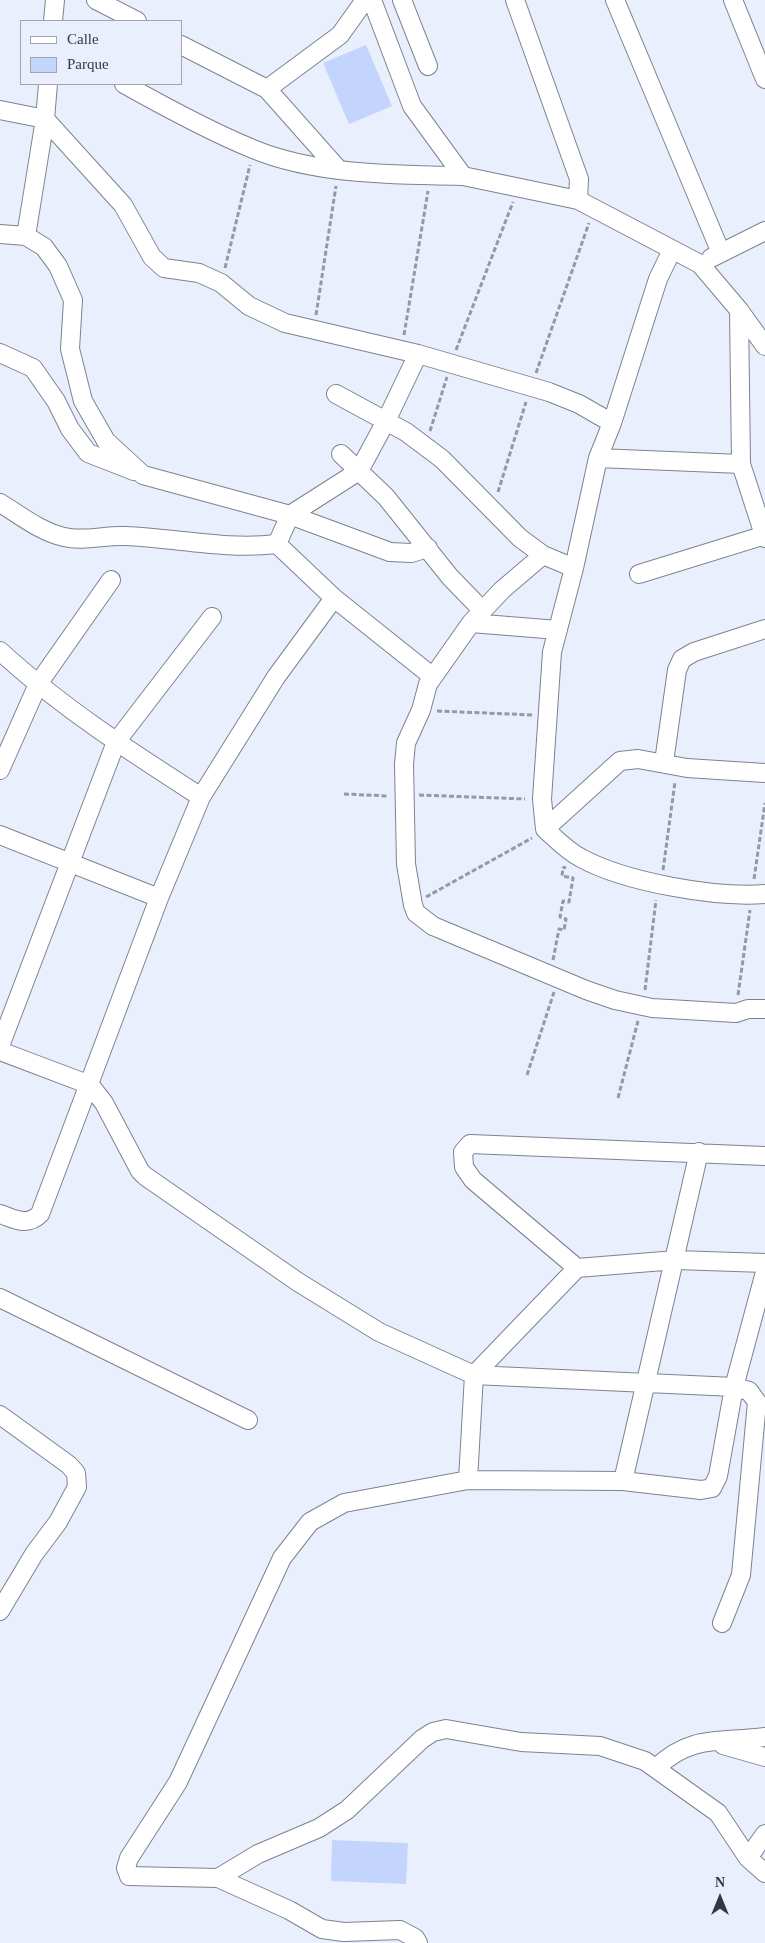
<!DOCTYPE html>
<html>
<head>
<meta charset="utf-8">
<style>
	body { margin:0 }
	#map { position:relative; width:765px; height:1943px; overflow:hidden; background:#e9effc; font-family:Georgia,serif }
	canvas { display:block }
	.legend { position:absolute; left:20px; top:20px; width:162px; height:65px; box-sizing:border-box; background:#e9effc; border:1px solid #a1a5af; margin:0; padding:6px 9px; list-style:none; font-size:15px; color:#35373c }
	.legend li { display:flex; align-items:center; gap:10px; height:25px }
	.legend b { width:25px; border:1px solid #a1a5af }
	.north { position:absolute; left:695px; top:1873px; width:50px; height:50px; -webkit-text-stroke:4px #e9effc; paint-order:stroke; rotate:0deg; font-size:14px; font-weight:700; line-height:20px; text-align:center; color:#35373c }
	.north::after { content:''; display:block; margin:auto; width:18px; height:22px; background:#35373c; clip-path:polygon(50% 0,100% 100%,50% 72%,0 100%) }
</style>
</head>
<body>
<div id="map">
<canvas width="765" height="1943"></canvas>
<ul class="legend">
<li><b style="height:6px;background:#fff"></b>Calle</li>
<li><b style="height:14px;background:#c3d5fd"></b>Parque</li>
</ul>
<div class="north">N</div>
</div>
<script>
const g = document.querySelector('canvas').getContext('2d');
g.lineJoin = 'round';
function fill(path, color) { g.fillStyle = color; g.fill(path, 'evenodd'); }
function stroke(path, color, width, dash) { g.strokeStyle = color; g.lineWidth = width; g.lineCap = dash ? 'butt' : 'round'; g.setLineDash(dash || []); g.stroke(path); }
const green = new Path2D(`
	M366 45 392 106 349 124 323 63Z
	M332 1840 408 1843 406 1884 331 1881Z`);
const path = new Path2D(`
	M225 268 250 165
	M316 315 336 186
	M404 335 428 191
	M456 350 513 202
	M536 373 589 223
	M430 431 447 377
	M498 492 526 402
	M437 711 533 715
	M344 794 388 796
	M419 795 525 799
	M663 870 675 782
	M754 879 765 803
	M426 897 532 838
	M553 960 559 929 564 930 566 919 560 917 563 901 569 902 573 878 562 876 563 868 566 867
	M645 990 656 900
	M738 995 750 910
	M527 1075 554 992
	M618 1098 638 1021`);
const minor = new Path2D(`
	M96 0 137 21
	M372 0 412 106 463 176 578 200 700 264 739 310 765 346
	M402 0 428 66
	M515 0 579 179 578 200
	M615 0 721 253
	M733 0 765 79
	M53 21 55 0
	M181 45 267 89 340 35 365 0
	M124 84C165 107 209 131 253 149 315 175 396 175 463 176
	M267 89 338 169
	M0 110 45 119 123 205 152 257 164 268 199 273 221 283 249 306 285 323 418 354 549 392 579 404 612 423
	M0 234 26 236 44 247 58 266 73 300 70 349 83 401 106 441 143 475 290 515 390 552 411 553 428 548
	M26 236 45 119 48 84
	M672 250 658 279 612 423 598 458 574 568 552 652 542 799 545 829C556 839 567 851 581 858 625 882 715 898 765 894
	M711 258 765 231
	M739 310 741 464 765 538
	M0 353 33 368 56 401 70 429 88 453 134 471
	M336 394 406 432 442 459 520 538 543 555 574 568
	M341 454 386 497 450 577 482 610
	M598 458 741 464
	M0 503C20 515 41 532 64 537 83 542 105 535 125 536 176 538 226 550 277 544
	M277 544 290 515 359 471 386 421 418 354
	M277 544 334 598 433 677
	M543 555 502 590 471 623 428 684 421 710 406 743 404 764 406 864 413 905 416 913 433 926 586 990 615 1000 652 1008 736 1013 748 1009H765
	M639 574 765 535
	M471 623 558 630
	M0 651C61 707 131 752 201 797
	M664 762 677 670 682 659 694 652 765 629
	M0 770 38 684 111 580
	M545 829 620 761 638 759 687 768 765 773
	M0 835 159 898
	M0 1046 116 742 212 617
	M0 1051 90 1085 104 1103 140 1171 145 1176 298 1282 379 1332 474 1375 734 1387 749 1391 757 1402 741 1575 722 1623
	M0 1214C15 1219 27 1227 40 1214L159 898 201 797 276 677 334 598
	M577 1268 473 1180 464 1167 463 1152 470 1144 765 1156
	M765 1272 734 1387 718 1476 712 1488 701 1490 623 1481 468 1480 344 1503 310 1522 282 1558 178 1782 129 1858 126 1868 129 1876 218 1878 258 1854 319 1828 347 1810 422 1739 433 1732 446 1729 521 1742 600 1746 645 1761 718 1813 748 1858 765 1873
	M0 1298 248 1420
	M0 1415 69 1465 76 1473 77 1487 58 1522 34 1554 0 1611
	M468 1480 474 1375 577 1268 676 1260 765 1263
	M623 1481 699 1152
	M723 1745 765 1757
	M656 1768C691 1734 721 1743 765 1737
	M748 1858 765 1834
	M218 1878 289 1910 322 1929 344 1932 400 1930 415 1938 418 1943`);
fill(green, '#c3d5fd');
stroke(minor, '#7d838e', 20);
stroke(path, '#9599a3', 3, [5, 2.5]);
stroke(minor, '#fff', 18);
</script>
</body>
</html>
